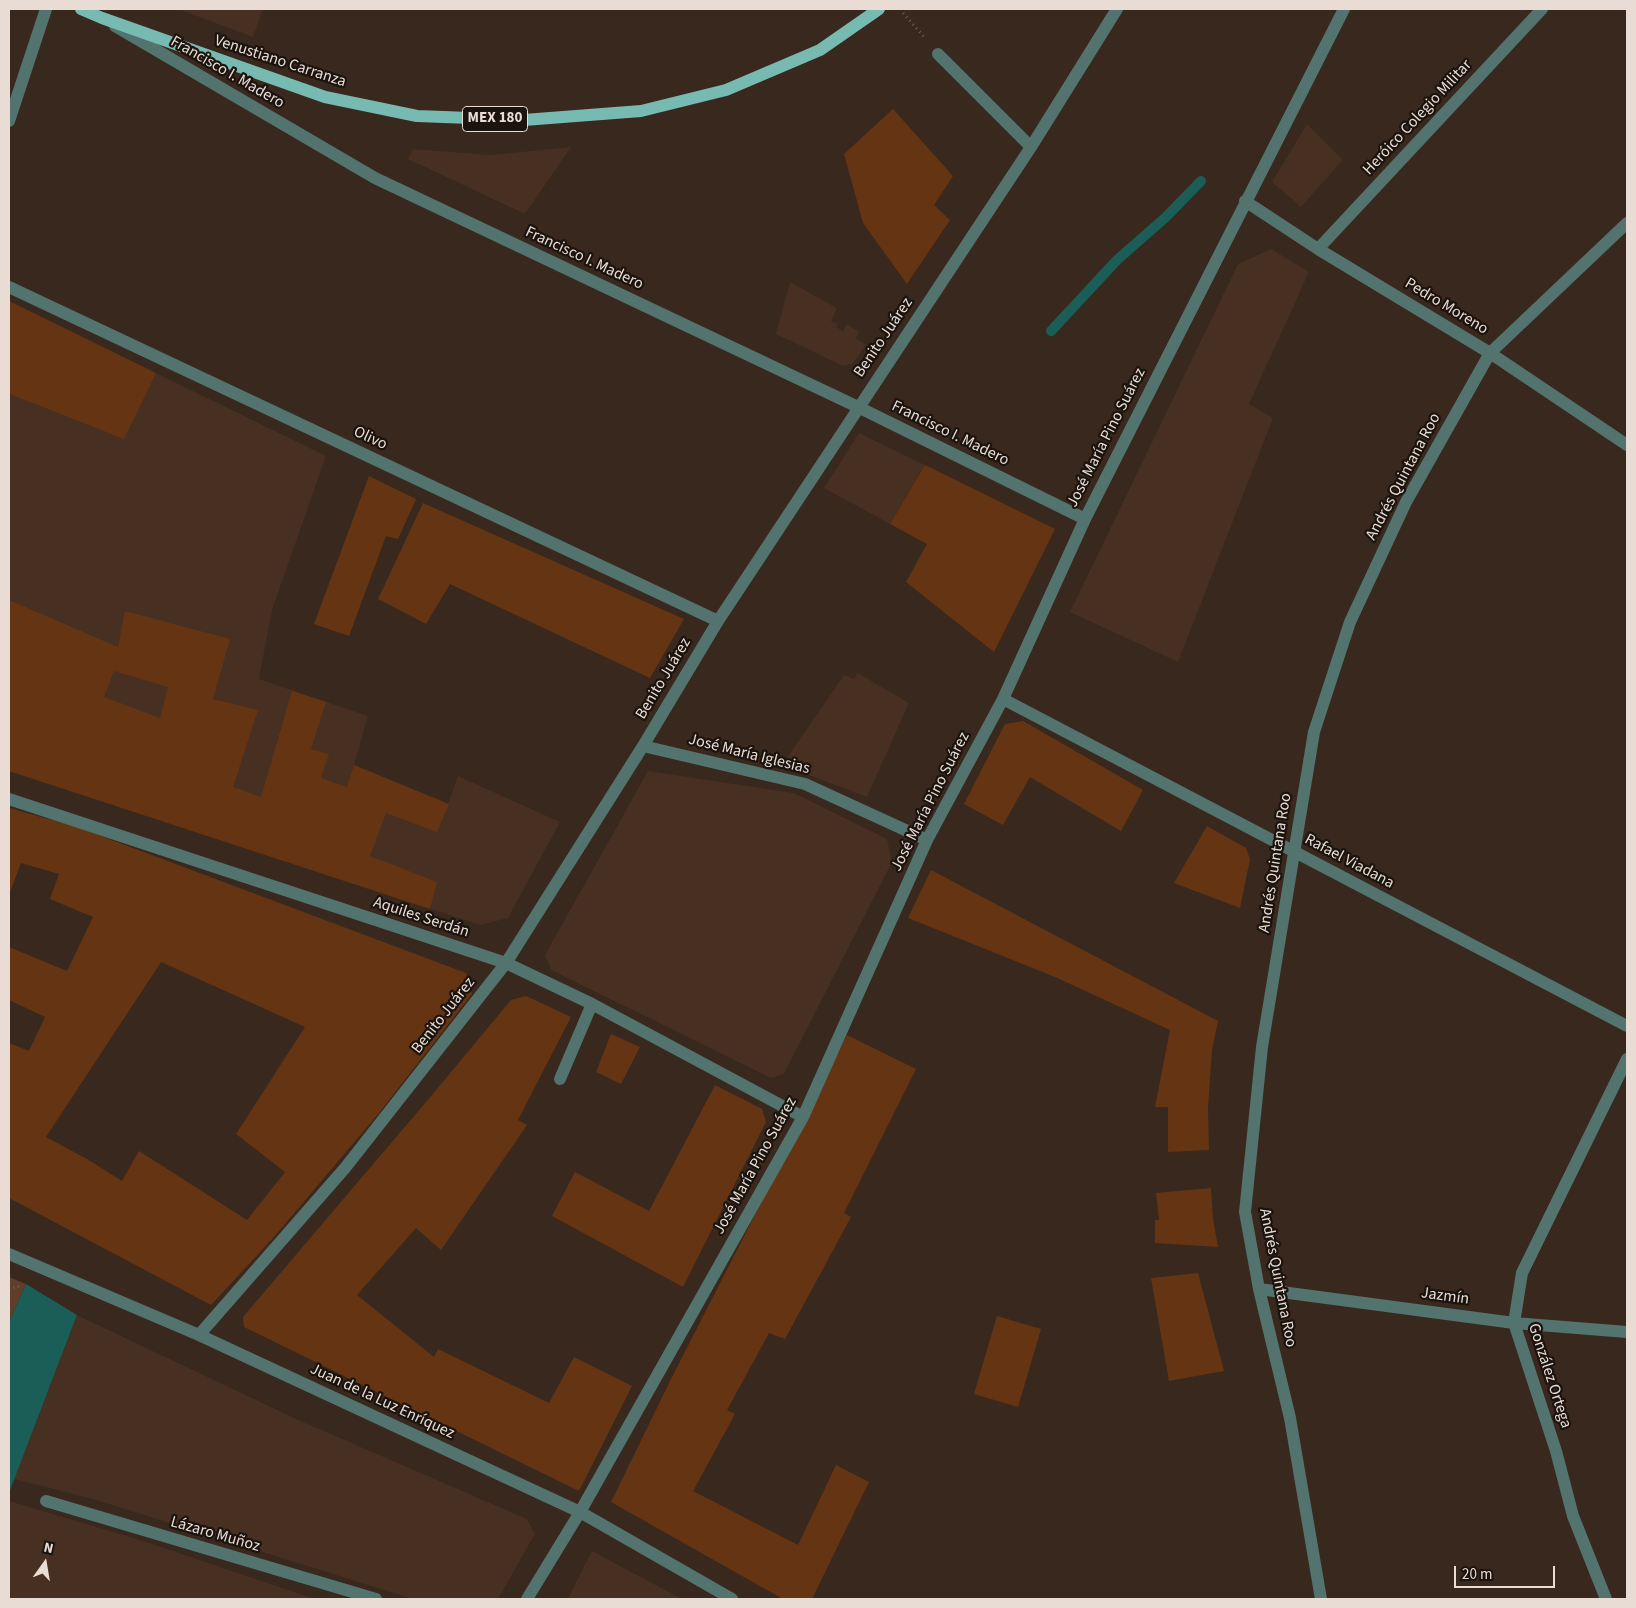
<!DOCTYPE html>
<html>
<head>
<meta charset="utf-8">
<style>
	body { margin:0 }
	#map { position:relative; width:1636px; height:1608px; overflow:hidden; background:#39281d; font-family:"Source Sans 3",sans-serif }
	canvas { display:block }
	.frame { position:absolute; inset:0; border:10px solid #e8dcd5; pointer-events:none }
	.north { position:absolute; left:20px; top:1538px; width:50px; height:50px; -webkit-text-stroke:4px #1b130e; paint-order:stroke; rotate:13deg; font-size:14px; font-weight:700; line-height:20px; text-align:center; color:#e8dcd5 }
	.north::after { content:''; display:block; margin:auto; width:18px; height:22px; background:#e8dcd5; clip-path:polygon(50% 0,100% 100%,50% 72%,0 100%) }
	.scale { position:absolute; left:1454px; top:1566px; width:101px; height:22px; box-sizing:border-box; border:2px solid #e8dcd5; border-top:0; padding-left:6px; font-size:15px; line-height:18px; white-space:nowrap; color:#e8dcd5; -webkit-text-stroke:4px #1b130e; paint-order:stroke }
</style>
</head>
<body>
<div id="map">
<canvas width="1636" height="1608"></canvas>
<div class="frame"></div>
<div class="north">N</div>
<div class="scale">20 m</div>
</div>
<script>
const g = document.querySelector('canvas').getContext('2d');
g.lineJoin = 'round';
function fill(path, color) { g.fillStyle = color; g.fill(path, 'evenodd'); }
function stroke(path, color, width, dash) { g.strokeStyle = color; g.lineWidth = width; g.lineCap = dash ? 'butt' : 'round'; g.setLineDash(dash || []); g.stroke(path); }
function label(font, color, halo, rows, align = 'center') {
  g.font = font + ' "Source Sans 3",sans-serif'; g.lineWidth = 4.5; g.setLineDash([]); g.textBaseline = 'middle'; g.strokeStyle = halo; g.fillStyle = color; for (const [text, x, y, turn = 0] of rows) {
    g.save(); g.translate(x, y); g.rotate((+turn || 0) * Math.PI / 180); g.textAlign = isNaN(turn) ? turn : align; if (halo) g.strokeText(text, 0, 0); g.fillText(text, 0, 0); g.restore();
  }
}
const built = new Path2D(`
	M178 9H263L253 37Z
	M1307 124 1343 160 1301 207 1272 182Z
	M571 147 525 214 408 159 413 149 491 155Z
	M1271 249 1309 272 1249 404 1273 418 1178 662 1070 612 1238 264Z
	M790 282 837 308 831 321 838 324 836 327 843 331 847 324 859 332 856 338 866 345 852 364 843 366 776 334Z
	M9 301 326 456 272 610 259 679 368 716 354 765 448 804 458 776 560 822 508 918 480 925 9 771Z
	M859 433 925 465 890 524 824 488Z
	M858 673 909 703 867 797 782 765 844 675 854 679Z
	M648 771 794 793 887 839 892 862 784 1074 771 1078 551 970 545 955Z
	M77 1315 294 1418 527 1519 535 1534 498 1599H413L93 1499 14 1479Z
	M9 1501 137 1539 315 1599H9Z
	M592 1551 682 1599H568Z`);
const green = new Path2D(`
	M9 1277 26 1284 9 1322Z`);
const water = new Path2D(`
	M26 1284 77 1315 9 1493V1322Z`);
const stream = new Path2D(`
	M1051 331 1117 260 1166 217 1201 181`);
const building = new Path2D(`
	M893 109 953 176 934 205 950 220 907 284 863 223 844 154Z
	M9 301 156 373 124 439 10 394 9 398Z
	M925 465 1055 529 994 652 906 582 927 544 890 524Z
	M369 476 416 499 398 539 386 536 349 636 314 624Z
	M423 503 684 619 650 678 450 584 426 624 378 599Z
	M9 600 118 647 125 611 230 639 213 699 258 710 233 787 261 797 292 691 326 702 311 749 329 754 321 778 347 787 354 765 449 804 437 832 386 813 370 856 437 882 430 909 9 771ZM114 671 168 687 160 718 104 697Z
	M1023 721 1143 790 1121 831 1030 777 1003 825 964 804 1005 724Z
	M9 808 77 827 466 973 472 994 379 1113 273 1238 211 1305 9 1198V1043L29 1051 45 1017 9 1000V947L67 971 93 917 50 899 59 874 21 863 9 895ZM161 962 305 1027 236 1134 285 1172 247 1220 139 1151 122 1181 87 1159 46 1137Z
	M1207 826 1246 848 1250 859 1240 908 1174 883Z
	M931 870 1218 1021 1212 1050 1208 1108 1209 1150 1168 1152V1107H1155L1170 1030 1055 977 908 918Z
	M526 996 571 1017 518 1120 527 1125 441 1250 416 1228 357 1295 434 1357 438 1349 549 1403 574 1357 632 1386 579 1491 244 1327 243 1317 432 1095 511 1000Z
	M611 1034 640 1047 621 1084 596 1072Z
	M847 1035 916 1069 844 1213 851 1217 785 1339 769 1333 727 1410 735 1414 693 1491 798 1545 836 1465 869 1482 812 1599H783L611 1502 671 1379Z
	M715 1085 762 1109 766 1122 683 1287 552 1216 575 1172 649 1211Z
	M1211 1188 1213 1219 1218 1247 1155 1243V1220H1159L1156 1193Z
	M1198 1273 1224 1371 1169 1381 1151 1278Z
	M997 1316 1041 1329 1018 1407 974 1394Z`);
const path = new Path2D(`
	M903 13 924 37
	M9 1290 18 1286 21 1288`);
const minor = new Path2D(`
	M115 26 375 178 858 407 1085 519
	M938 54 1031 147
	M9 121 46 9
	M1245 201 1318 249 1490 353 1627 445
	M1318 249 1542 9
	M9 287 718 621
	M1003 699 1627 1026
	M643 746 805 784 927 840
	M9 799 506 963 592 1004 803 1117
	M560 1079 592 1004
	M9 1254 199 1335 580 1512 732 1599
	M1259 1289 1514 1323 1627 1332
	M199 1335 345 1168 506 963 643 746 718 621 1031 147 1117 9
	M46 1501 376 1599
	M527 1599 580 1512 803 1117 927 840 1003 699 1085 519 1344 9
	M1321 1599 1290 1418 1259 1289 1245 1212 1262 1047 1314 732 1350 622 1406 502 1490 353 1627 223
	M1606 1599 1573 1516 1556 1451 1514 1323 1522 1273 1627 1059`);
const major = new Path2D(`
	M81 9 102 18 325 97 417 116 524 120 641 111 726 90 820 50 879 9`);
const shields = [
	[495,119,65]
];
const shieldNames = [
	["MEX 180",495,119]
];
const streetNames = [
	["Venustiano Carranza",280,62,18],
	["Francisco I. Madero",227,73,30],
	["Heróico Colegio Militar",1418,118,-47],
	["Francisco I. Madero",584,259,25],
	["Pedro Moreno",1446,307,31],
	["Benito Juárez",884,338,-56],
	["Francisco I. Madero",950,434,26],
	["José María Pino Suárez",1107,438,-63],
	["Olivo",370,439,25],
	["Andrés Quintana Roo",1404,477,-62],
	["Benito Juárez",664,679,-59],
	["José María Iglesias",749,755,14],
	["José María Pino Suárez",931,802,-63],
	["Rafael Viadana",1349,862,28],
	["Andrés Quintana Roo",1276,863,-81],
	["Aquiles Serdán",421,918,18],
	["Benito Juárez",444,1016,-52],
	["José María Pino Suárez",756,1166,-61],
	["Andrés Quintana Roo",1277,1278,79],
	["Jazmín",1445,1297,8],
	["González Ortega",1549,1376,72],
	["Juan de la Luz Enríquez",382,1402,25],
	["Lázaro Muñoz",215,1535,16]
];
fill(built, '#472f21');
fill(green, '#5f3e2a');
fill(water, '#1b5e57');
stroke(stream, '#1b5e57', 10);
fill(building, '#653513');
stroke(path, '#6e5f55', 3, [1, 4]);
stroke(minor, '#53736f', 12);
stroke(major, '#76bab1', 12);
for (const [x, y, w] of shields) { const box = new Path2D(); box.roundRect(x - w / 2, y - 12.5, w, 25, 4); g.fillStyle = '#1b130e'; g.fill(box); stroke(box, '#e8dcd5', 1); }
label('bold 15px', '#e8dcd5', null, shieldNames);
label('16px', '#e8dcd5', '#1b130e', streetNames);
</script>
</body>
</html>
